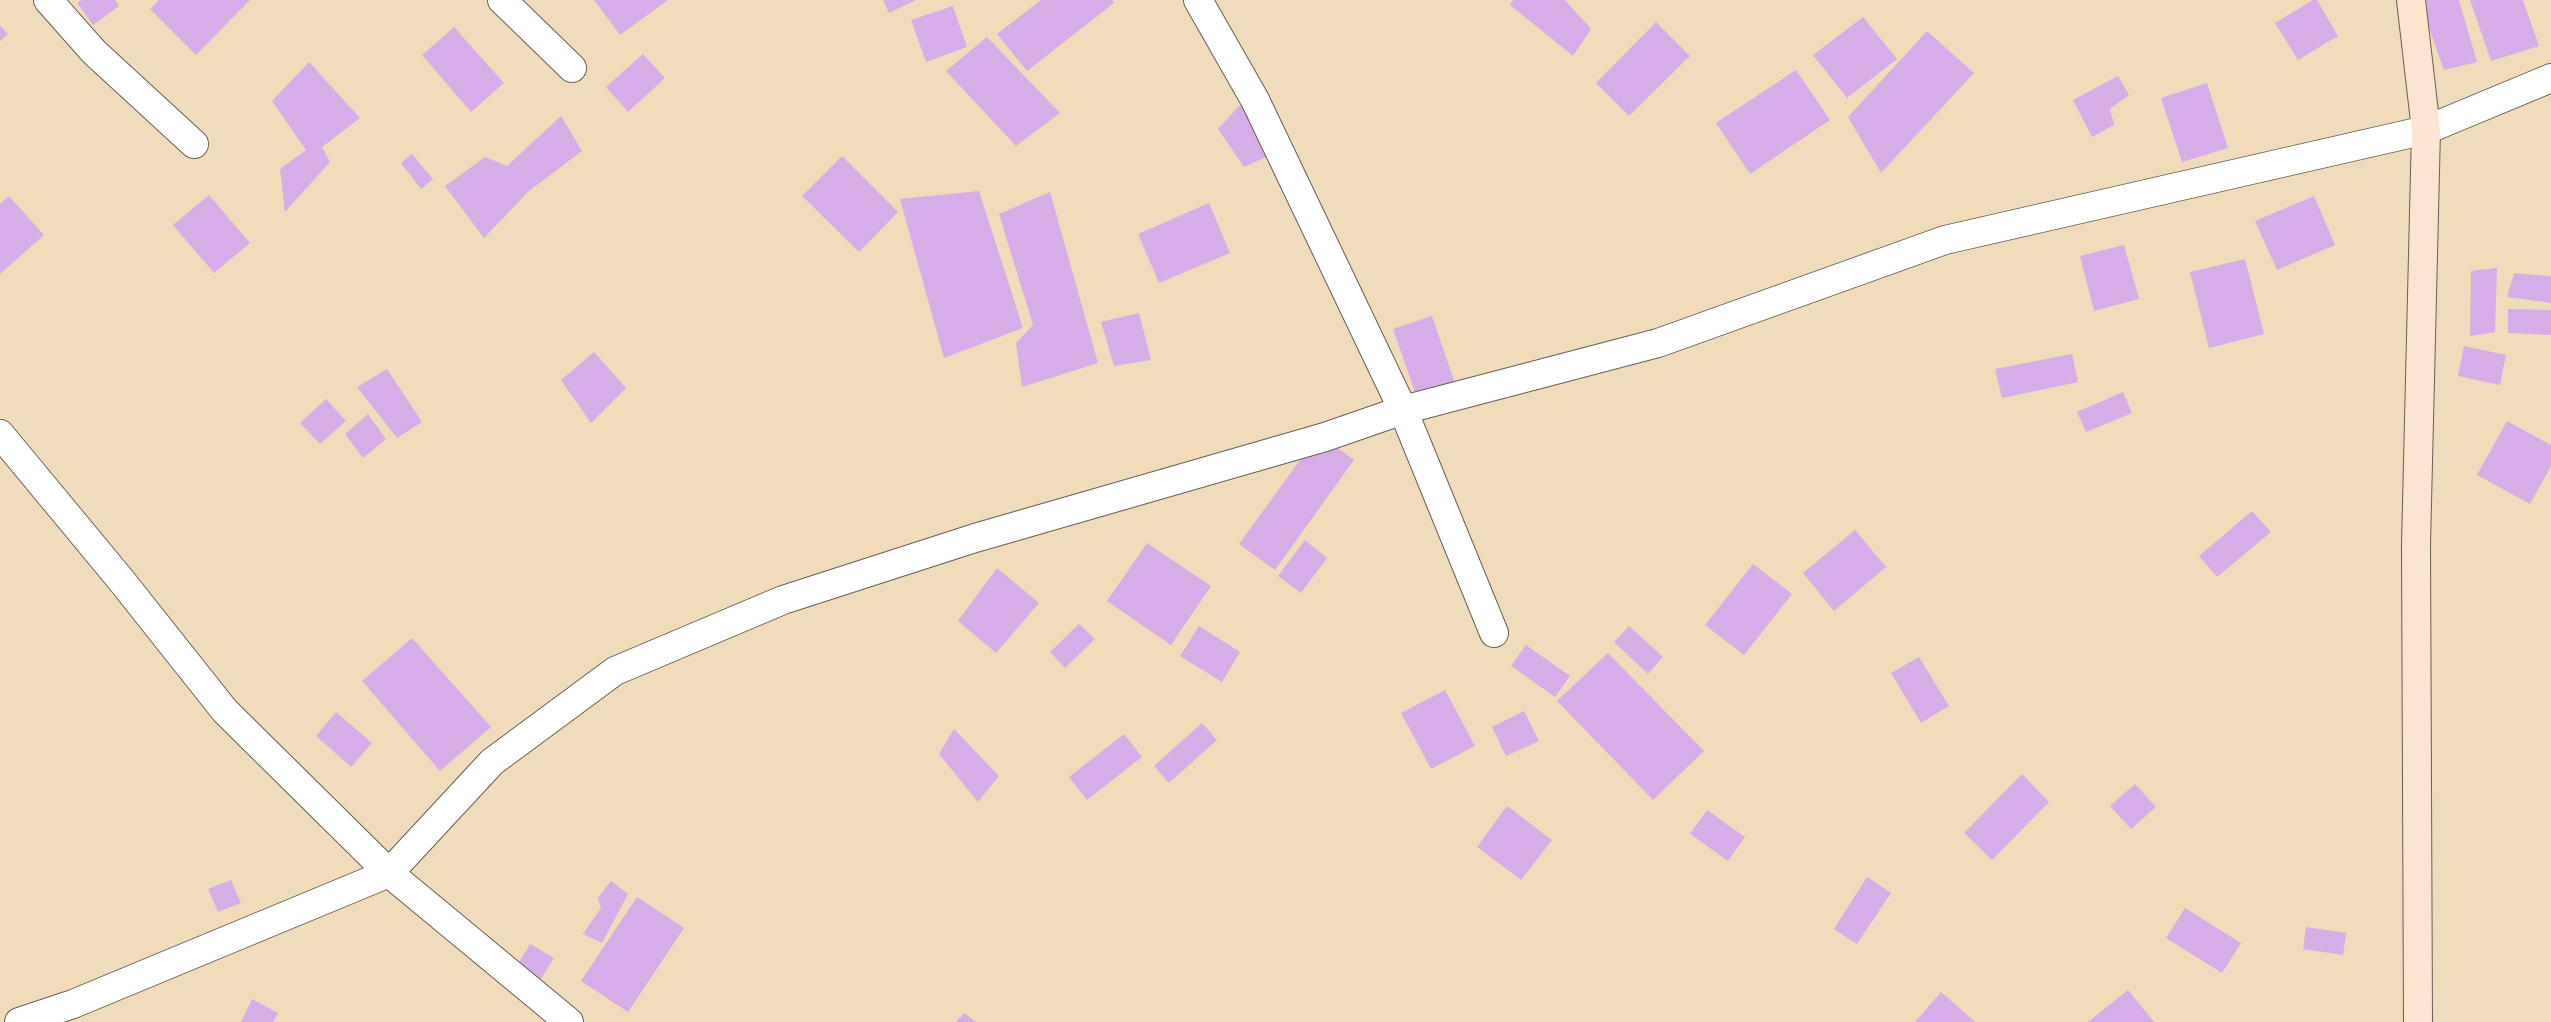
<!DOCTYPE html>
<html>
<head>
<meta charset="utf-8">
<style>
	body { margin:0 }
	canvas { display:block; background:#f0dcbb }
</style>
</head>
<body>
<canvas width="2551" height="1022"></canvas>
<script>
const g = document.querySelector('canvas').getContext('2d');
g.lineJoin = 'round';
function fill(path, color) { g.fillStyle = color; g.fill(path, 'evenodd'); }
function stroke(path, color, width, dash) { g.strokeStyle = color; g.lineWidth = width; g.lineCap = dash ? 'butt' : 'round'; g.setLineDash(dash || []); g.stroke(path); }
const building = new Path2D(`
	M82 0H115L119 6 93 25 77 3Z
	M159 0H250L196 55 150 9Z
	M594 0H668L620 35Z
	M883 0H916L889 13Z
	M1041 0H1112L1114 3 1027 71 997 34Z
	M1513 0H1565L1591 29 1573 56 1510 5Z
	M2313 0H2317L2338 36 2298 60 2275 23Z
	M2419 0H2459L2477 62 2444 70Z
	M2470 0H2523L2539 46 2491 61Z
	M953 6 967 47 926 62 911 20Z
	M1863 17 1897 59 1847 98 1813 55Z
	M1656 22 1690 56 1629 116 1596 83Z
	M0 26 8 34 0 41Z
	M454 27 504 83 471 112 422 55Z
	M1927 31 1974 73 1881 173 1848 117Z
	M987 37 1060 113 1016 146 946 71Z
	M643 54 665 78 628 112 606 87Z
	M309 62 360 118 322 147 330 162 285 212 280 169 306 150 272 101Z
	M1796 70 1830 120 1750 174 1716 123Z
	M2118 76 2129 95 2110 109 2114 125 2092 137 2073 100Z
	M2207 83 2228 148 2182 162 2161 98Z
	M1241 104 1275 153 1244 167 1218 129Z
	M561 116 582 151 529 191 484 238 445 186 485 157 507 166Z
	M412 154 433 179 421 189 401 163Z
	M842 156 898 212 859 252 802 196Z
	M979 191 1023 328 944 358 900 199Z
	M1050 192 1098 363 1022 387 1016 343 1033 325 999 214Z
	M209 195 250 243 214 273 173 225Z
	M9 196 44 235 0 274V204Z
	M2314 196 2335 245 2277 270 2255 221Z
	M1209 203 1230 253 1159 283 1138 234Z
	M2124 245 2139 299 2094 311 2080 256Z
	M2245 259 2264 334 2209 348 2190 272Z
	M2497 268 2495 332 2470 336 2471 271Z
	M2514 273 2551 276V303L2507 297Z
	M2508 309 2551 310V335L2508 333Z
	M1139 313 1151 360 1114 366 1101 322Z
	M1432 316 1458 392 1419 404 1393 329Z
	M2464 346 2506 355 2500 385 2458 376Z
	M594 352 626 388 591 423 561 380Z
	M2072 354 2078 382 2002 398 1995 369Z
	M387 369 422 422 397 438 357 387Z
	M2123 392 2132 413 2086 432 2077 412Z
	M326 399 346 421 320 444 300 423Z
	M368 414 386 439 363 458 345 434Z
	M2507 421 2551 445V466L2530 504 2477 475Z
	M1319 434 1354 460 1275 570 1239 544Z
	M2252 511 2271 532 2217 577 2199 556Z
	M1855 530 1886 567 1834 611 1803 573Z
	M1305 540 1327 558 1301 593 1278 576Z
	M1147 543 1211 586 1171 645 1107 601Z
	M1753 564 1792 594 1744 655 1705 625Z
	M997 568 1039 603 996 653 958 621Z
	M1079 624 1095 639 1065 668 1050 652Z
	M1199 626 1240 652 1222 682 1180 656Z
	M1629 626 1663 657 1648 674 1614 642Z
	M412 638 491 727 440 771 362 681Z
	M1526 645 1570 676 1555 697 1511 666Z
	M1608 653 1704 751 1653 800 1557 701Z
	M1919 657 1949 706 1921 723 1891 673Z
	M1445 690 1475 746 1431 769 1401 713Z
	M1524 711 1539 741 1506 756 1492 727Z
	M336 712 372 743 351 767 316 736Z
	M1202 723 1217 740 1169 783 1154 766Z
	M954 729 999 776 978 802 939 754Z
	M1124 734 1142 757 1087 800 1069 777Z
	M2022 774 2049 802 1992 860 1964 833Z
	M2135 784 2156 807 2131 829 2110 806Z
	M1507 806 1552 840 1521 880 1477 847Z
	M1707 810 1745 837 1728 861 1690 834Z
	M1867 877 1891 893 1857 944 1834 929Z
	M231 880 241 903 218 912 208 889Z
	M611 881 628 894 602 943 583 934 601 908 598 898Z
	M637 897 684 928 628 1012 581 981Z
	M2185 908 2241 943 2222 973 2166 938Z
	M2306 927 2346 933 2343 955 2303 949Z
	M530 944 554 958 541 979 518 964Z
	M2128 990 2154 1022H2088Z
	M1941 992 1975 1022H1915Z
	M252 999 278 1013 273 1022H241Z
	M964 1013 976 1022H956Z`);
const street = new Path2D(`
	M48 0 94 52 194 144
	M502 0 572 68
	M1198 0 1255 100 1403 410 1494 633
	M0 434 121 580 225 711 389 873 569 1022
	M19 1022 73 1004 389 873 492 762 615 671 783 600 975 538 1325 437 1403 410 1658 343 1945 240 2426 130 2551 78`);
const secondary = new Path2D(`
	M2411 0 2426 130 2416 545 2418 1022`);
fill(building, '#d6ade7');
stroke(street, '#665f54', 30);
stroke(secondary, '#665f54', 30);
stroke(street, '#fff', 28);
stroke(secondary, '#fde4d1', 28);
</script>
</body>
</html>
